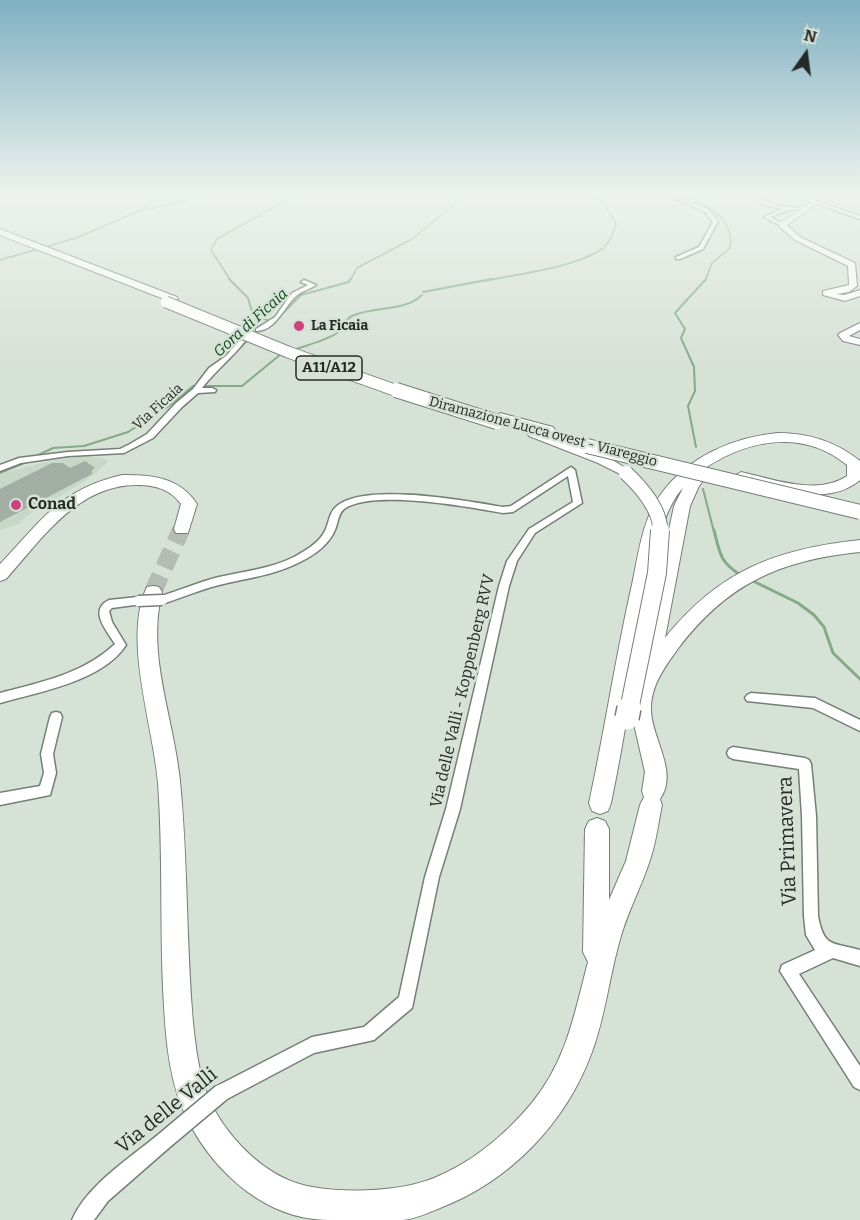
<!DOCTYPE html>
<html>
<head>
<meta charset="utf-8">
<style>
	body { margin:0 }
	#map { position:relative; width:860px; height:1220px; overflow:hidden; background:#d7e2d7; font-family:Bitter,serif }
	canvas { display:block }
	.north { position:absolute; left:776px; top:24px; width:60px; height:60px; -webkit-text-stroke:4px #d7e2d7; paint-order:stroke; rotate:14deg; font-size:16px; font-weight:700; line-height:24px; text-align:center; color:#262a26 }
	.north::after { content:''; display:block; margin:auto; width:21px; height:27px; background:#262a26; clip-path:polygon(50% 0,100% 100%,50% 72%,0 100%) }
</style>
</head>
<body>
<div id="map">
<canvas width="860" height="1220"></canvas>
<div class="north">N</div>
</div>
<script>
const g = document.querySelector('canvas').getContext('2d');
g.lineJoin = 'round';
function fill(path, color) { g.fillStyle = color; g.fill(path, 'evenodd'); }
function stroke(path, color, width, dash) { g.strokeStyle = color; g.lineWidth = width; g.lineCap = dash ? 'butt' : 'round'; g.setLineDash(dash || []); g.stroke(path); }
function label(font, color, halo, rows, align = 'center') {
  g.font = font + ' Bitter,serif'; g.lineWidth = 5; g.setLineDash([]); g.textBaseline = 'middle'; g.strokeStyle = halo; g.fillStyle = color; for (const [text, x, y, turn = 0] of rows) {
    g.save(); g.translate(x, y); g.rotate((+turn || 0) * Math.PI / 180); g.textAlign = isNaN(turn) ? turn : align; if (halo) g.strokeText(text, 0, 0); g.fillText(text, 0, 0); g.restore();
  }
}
const built = new Path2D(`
	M82 456 104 458 108 462 90 478 25 517 20 524 0 530V474L50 461Z`);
const streamFar2 = new Path2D(`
	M680 193C705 202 735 218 730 248L712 263 705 281
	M0 195 6 193
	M141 210 161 193
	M0 260 76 238 139 211 189 200 205 193
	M231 281 211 250 217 239 299 193
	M350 281 357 268 412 239 468 193
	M485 281C517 274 571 268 599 251 609 245 613 234 616 224L603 202 589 193`);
const streamFar1 = new Path2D(`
	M229 279 248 298 253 315 267 320
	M423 292 492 279
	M279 317 301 295 349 282 350 279
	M293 350C305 346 327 340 337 333 343 328 344 320 352 316 374 306 405 312 422 295
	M231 357 249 339
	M696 447 688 406 695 391 694 367 681 338 685 329 675 313 706 279
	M34 457 53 448 84 446 128 432 169 406 193 386H242L281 354
	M0 473 29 461
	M703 489 714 532`);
const stream = new Path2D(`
	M714 530C720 555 720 562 742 576
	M751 580 798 603 814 615 824 627 833 653 860 679`);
const building = new Path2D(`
	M85 461 95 468 92 470V474L0 522V489L52 463H63L70 468Z`);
const highwayTunnelFar1 = new Path2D(`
	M181 532 182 529`);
const highwayTunnel = new Path2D(`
	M153 592 181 530`);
const street = new Path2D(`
	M662 193H667L709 210 718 221 703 249 680 259H676V257L699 247 713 222 705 212Z
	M750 193H754C771 208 786 208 808 207L810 208 788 210 770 217 786 225 781 226 764 217 782 209 761 204Z
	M813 200 860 216V219L811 202Z
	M304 280 316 285C310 289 300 292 295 297 283 309 275 331 256 331V329L275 317 292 293 308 285 301 282Z
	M240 340 245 341C232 358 215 371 202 388H212L216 390 215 392 198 393 182 407 153 438 124 453 68 456 21 463 0 471V465L19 458 68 452 120 449 130 444 147 434 176 403 193 389 209 368 226 356Z
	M571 467 575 470 582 503 535 533 517 561 509 586 460 809 439 877 412 1008 374 1040 314 1053 227 1099 221 1102 215 1099 212 1093 215 1087 312 1037 364 1027 399 997 425 877 446 809 499 586 507 561 529 529 573 502 568 476 513 512 503 513C468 507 373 489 344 509 338 514 338 523 335 530 329 544 316 554 302 561 276 575 247 578 219 585 199 590 181 598 162 604L157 600 158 597C179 591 198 582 219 577 245 571 270 569 294 557 305 551 319 543 325 531 329 523 329 512 337 506 365 482 467 501 503 507L511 506Z
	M138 597 142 598 143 601 142 604 112 608 109 611 112 622 126 645C103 681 39 692 0 703V693C41 682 83 674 115 644 107 631 88 610 109 600Z
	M751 693 815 698 860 720V731L813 708 747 701 745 698 747 695Z
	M56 712 60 713 62 717 53 754 56 773 50 795 0 805V793L40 786 44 773 41 754 50 717 52 713Z
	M733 747 805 758 809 760 811 764 816 816 818 916C824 948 832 942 860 950V966L833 958 799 974 860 1066V1090L854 1087 780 971 782 965 815 950 806 935 804 916 802 816 799 769 733 759 729 757 727 753 729 749Z
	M165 1131 171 1134 174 1140 171 1146 108 1201 94 1220H72C87 1185 130 1158 159 1134Z`);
const secondary = new Path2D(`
	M794 193C804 193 812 195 818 203L787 225 800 237 855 263 857 286 849 292 837 294 844 295 860 290V296L845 301 823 295V291L849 285 848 266 795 240 780 227V223L811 203Z
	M860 323V330L849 336 860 339V345L843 341 838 335 840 333Z`);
const highway = new Path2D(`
	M0 229 177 297 178 299 169 301 0 235Z
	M500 413 553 427 555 430 549 434 608 457 633 473 626 477 598 463 529 436 527 433 531 430 495 420 493 417Z
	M778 433C810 433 836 442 860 461V480C827 508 773 489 736 479L734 476 741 472C773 479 817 496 847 476V465C804 429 749 439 705 468L710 472 699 486 690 506 665 638C719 571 775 549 860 540V552C780 560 726 584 677 650 664 668 650 687 651 711 652 739 679 773 660 799L662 805C658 824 656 844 649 863 640 890 626 915 619 943 609 979 605 1017 592 1052 566 1123 510 1181 440 1208 428 1213 415 1219 402 1220 378 1220 353 1220 329 1220 261 1220 205 1164 181 1105 167 1068 165 1027 163 988 160 920 163 851 158 783 154 728 122 638 147 587L153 586 159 587 162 592C146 655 174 718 180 781 188 861 186 943 193 1023 196 1049 199 1078 211 1103 225 1133 255 1165 286 1179 322 1196 398 1193 434 1178 471 1163 505 1135 531 1104 567 1060 574 1015 588 962L583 952 585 829 589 821 597 818 605 821 609 829V900L626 861 640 805 644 797 642 791 645 772 631 711 674 506 683 488C651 521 639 637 632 685 626 725 619 764 611 803L608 811 600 814 592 811 589 803C605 729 616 654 633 580 639 551 643 518 661 494 688 457 733 437 778 433Z
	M122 475C153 475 179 477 197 504L188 533H176L174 529 181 504C170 489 155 485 137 485 77 485 42 539 6 579L0 581V564C42 520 59 490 122 475Z`);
const streetBridgeFar1 = new Path2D(`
	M138 601 162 600`);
const streetBridge = new Path2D(`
	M165 1140 221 1093`);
const highwayBridgeFar3 = new Path2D(`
	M166 302 288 352 400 392`);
const highwayBridgeFar2 = new Path2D(`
	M396 390 497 422
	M587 446 860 512
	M626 473C641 487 662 511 660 532`);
const highwayBridgeFar1 = new Path2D(`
	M629 710 657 573 660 530`);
const highwayBridge = new Path2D(`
	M627 718 629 708`);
const markers = [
	[299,326,6,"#cc437f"],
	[16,505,6,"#cc437f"]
];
const farPoinames = [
	["La Ficaia",311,326]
];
const farStreetnames = [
	["Via Ficaia",158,407,-42],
	["Diramazione Lucca ovest - Viareggio",543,432,15]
];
const farWaternames = [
	["Gora di Ficaia",251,323,-42]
];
const shields = [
	[329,368,66]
];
const shieldNames = [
	["A11/A12",329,368]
];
const poiNames = [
	["Conad",28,505]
];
const streetNames = [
	["Via delle Valli - Koppenberg RVV",463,691,-77]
];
const nearStreetnames = [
	["Via Primavera",788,841,-92],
	["Via delle Valli",167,1111,-39]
];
fill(built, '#c7d7c8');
stroke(streamFar2, '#84aa88', 1.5);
stroke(streamFar1, '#84aa88', 2);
stroke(stream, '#84aa88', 3);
fill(building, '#a3aea4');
stroke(highwayTunnelFar1, '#b4bdb4', 14, [14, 8]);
stroke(highwayTunnel, '#b4bdb4', 18, [18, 9]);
stroke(street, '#747f75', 3);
stroke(secondary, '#747f75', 2);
stroke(highway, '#747f75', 2);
fill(street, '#fff');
fill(secondary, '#fff');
fill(highway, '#fff');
stroke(streetBridgeFar1, '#747f75', 13, []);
stroke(streetBridge, '#747f75', 20, []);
stroke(highwayBridgeFar3, '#747f75', 13, []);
stroke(highwayBridgeFar2, '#747f75', 16, []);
stroke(highwayBridgeFar1, '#747f75', 20, []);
stroke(highwayBridge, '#747f75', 26, []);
stroke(streetBridgeFar1, '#fff', 10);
stroke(streetBridge, '#fff', 17);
stroke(highwayBridgeFar3, '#fff', 11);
stroke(highwayBridgeFar2, '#fff', 14);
stroke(highwayBridgeFar1, '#fff', 18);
stroke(highwayBridge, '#fff', 23);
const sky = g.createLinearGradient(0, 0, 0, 364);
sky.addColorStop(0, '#80b0c2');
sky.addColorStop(0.53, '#edf2ed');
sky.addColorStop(1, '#edf2ed00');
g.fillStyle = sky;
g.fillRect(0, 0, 860, 364);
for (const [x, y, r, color] of markers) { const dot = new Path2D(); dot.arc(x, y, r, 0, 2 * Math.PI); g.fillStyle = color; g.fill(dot); stroke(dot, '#d7e2d7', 2); }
label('bold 14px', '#262a26', '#d7e2d7', farPoinames, 'left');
label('14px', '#262a26', '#d7e2d7', farStreetnames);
label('italic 15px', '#0d491c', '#d7e2d7', farWaternames);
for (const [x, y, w] of shields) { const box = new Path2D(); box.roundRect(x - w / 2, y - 12, w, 24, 4.5); g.fillStyle = '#d7e2d7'; g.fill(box); stroke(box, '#262a26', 1.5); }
label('bold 15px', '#262a26', null, shieldNames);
label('bold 16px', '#262a26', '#d7e2d7', poiNames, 'left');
label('16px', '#262a26', '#d7e2d7', streetNames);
label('20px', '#262a26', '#d7e2d7', nearStreetnames);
</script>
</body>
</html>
